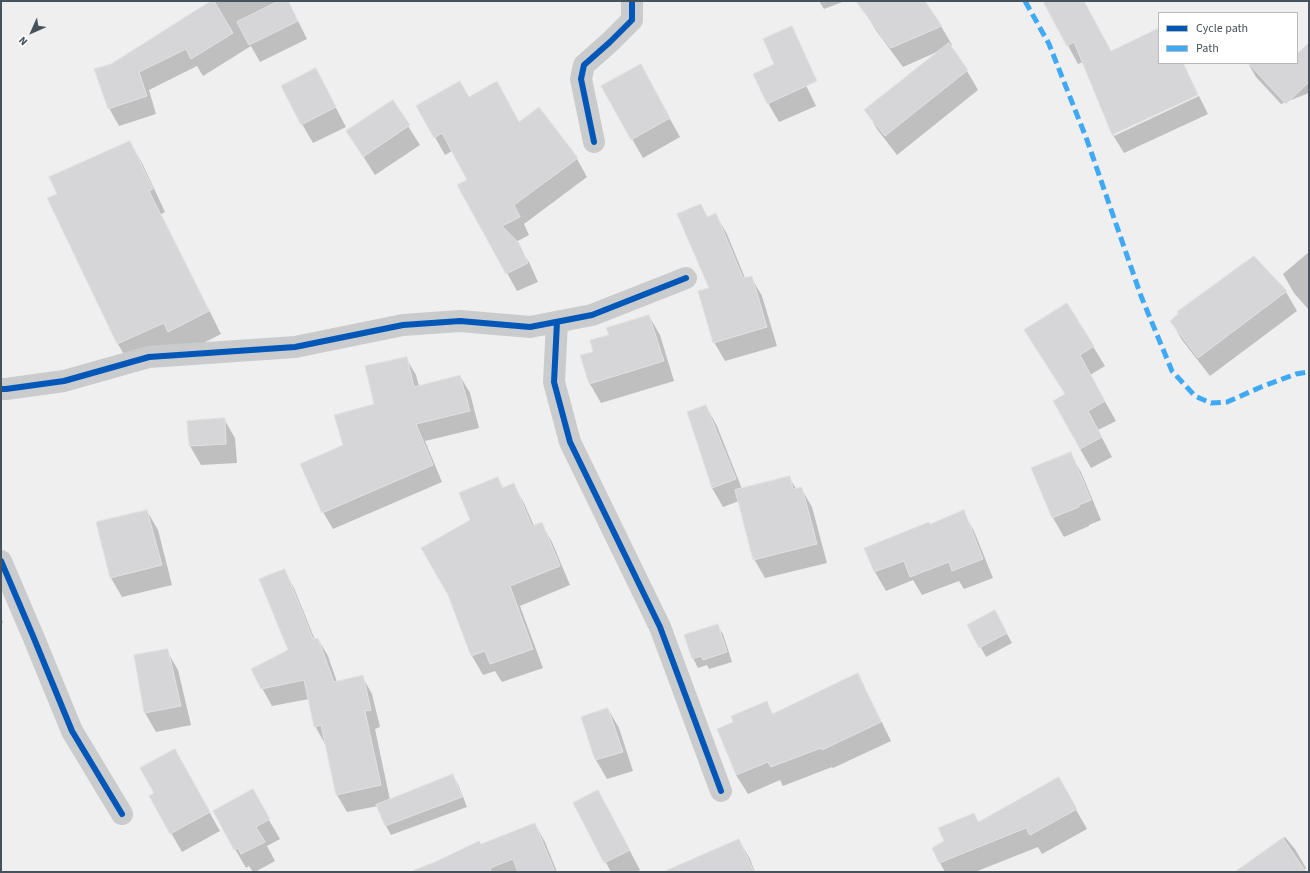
<!DOCTYPE html>
<html>
<head>
<meta charset="utf-8">
<style>
	body { margin:0 }
	#map { position:relative; width:1310px; height:873px; overflow:hidden; background:#f0efef; font-family:"Source Sans 3",sans-serif }
	canvas { display:block }
	.frame { position:absolute; inset:0; border:2px solid #46525c; pointer-events:none }
	.legend { position:absolute; left:1158px; top:12px; width:140px; height:52px; box-sizing:border-box; background:#fff; border:1px solid #b5babe; margin:0; padding:5px 7px; list-style:none; font-size:12px; color:#46525c }
	.legend li { display:flex; align-items:center; gap:8px; height:20px }
	.legend b { width:20px; border:1px solid #b5babe }
	.north { position:absolute; left:12px; top:12px; width:40px; height:40px; -webkit-text-stroke:3px #fff; paint-order:stroke; rotate:225deg; font-size:11px; font-weight:700; line-height:16px; text-align:center; color:#46525c }
	.north::after { content:''; display:block; margin:auto; width:14px; height:18px; background:#46525c; clip-path:polygon(50% 0,100% 100%,50% 72%,0 100%) }
</style>
</head>
<body>
<div id="map">
<canvas width="1310" height="873"></canvas>
<div class="frame"></div>
<ul class="legend">
<li><b style="height:5px;background:#0057b8"></b>Cycle path</li>
<li><b style="height:5px;background:#3fa9f5"></b>Path</li>
</ul>
<div class="north">N</div>
</div>
<script>
const g = document.querySelector('canvas').getContext('2d');
g.lineJoin = 'round';
function fill(path, color) { g.fillStyle = color; g.fill(path, 'evenodd'); }
function stroke(path, color, width, dash) { g.strokeStyle = color; g.lineWidth = width; g.lineCap = dash ? 'butt' : 'round'; g.setLineDash(dash || []); g.stroke(path); }
const shadow = new Path2D(`
	M213 1H288L307 39 260 62 251 46 203 76 197 66 149 90 156 114 119 126 109 108 111 65Z
	M819 1H845L824 9Z
	M877 1H924L941 26 952 45 950 46 967 71 978 90 897 155 877 129 866 110 939 51 903 67 875 29 864 10Z
	M1044 1H1084L1111 52 1159 29V63H1183L1198 94 1114 133V136L1199 96 1208 114 1124 153 1113 135 1083 62 1078 64Z
	M1309 48V93L1281 104 1256 77 1248 63H1297V53Z
	M316 70 346 127 313 143 302 124Z
	M802 77 816 106 779 122 768 103Z
	M651 85 680 137 643 158 632 139Z
	M469 98 519 123 577 159 587 177 524 224 529 235 516 242 529 262 538 282 517 291 507 273 469 181 452 151 445 155 418 107Z
	M392 101 420 145 375 175 347 131Z
	M130 142 143 165 165 212 161 214 221 334 182 354 131 367 118 344 49 199 59 194Z
	M701 205 708 218 716 215 727 234 745 278 751 277 762 296 777 346 725 361 714 342Z
	M1309 252V310L1294 293 1283 274Z
	M1254 258 1286 292 1297 311 1210 376 1182 340 1171 321Z
	M1067 304 1105 366 1090 375 1116 421 1098 430 1112 457 1091 468 1080 449 1066 395 1025 330Z
	M649 316 660 335 674 381 601 403 590 384 595 352 610 335Z
	M406 358 416 375 419 386 460 376 470 393 479 428 425 441 442 482 333 529 323 512 345 446 376 405Z
	M706 406 717 426 742 489 789 477 796 489 801 488 812 507 827 563 765 578 754 559 739 501 723 507 712 488 688 413Z
	M224 419 235 438 237 463 201 465 190 446Z
	M1070 453 1081 472 1101 520 1089 525V526L1064 537 1053 518 1032 468Z
	M498 478 503 488 513 484 524 503 534 526 541 523 552 542 570 585 520 606 543 668 502 682 495 671 483 675 472 656 471 520Z
	M147 511 158 530 172 585 122 597 111 578Z
	M963 512 974 531 993 578 964 589 959 581 922 595 913 580 886 591 875 572 930 525Z
	M284 570 294 588 315 640 318 639 328 656 337 682 362 676 372 694 380 727 375 729 390 800 452 775 458 784 467 807 391 835 386 826 378 806 347 812 337 795 326 744H325L315 726 309 699 272 706 262 688 289 650Z
	M1 616 3 623 1 624Z
	M1000 621 1012 643 986 657 969 625Z
	M717 625 723 634 732 662 709 669 707 665 698 668 693 658Z
	M167 651 178 670 191 725 156 732 145 713 135 656Z
	M857 674 868 694 891 741 833 768 832 767 783 786 780 780 748 794 736 775 735 722 766 702 773 714Z
	M608 709 619 728 633 771 607 779 596 760 582 718Z
	M185 769 220 831 182 852 150 796Z
	M1058 778 1087 829 1042 854 1038 847 975 872H945L940 863 945 842 974 814 979 823Z
	M252 791 280 839 267 846 275 861 255 872H253L249 866 246 868 235 849Z
	M598 791 640 870 636 872H611L574 803Z
	M535 824 545 842 557 872H456L481 845Z
	M1285 837 1295 849 1306 868 1303 871 1304 872H1235Z
	M739 840 750 859 755 872H688Z`);
const building = new Path2D(`
	M211 1H214L233 33 191 59 186 49 139 72 147 96 108 109 94 69 111 64Z
	M279 1H288L298 21 249 45 237 22Z
	M856 1H925L942 26 891 48Z
	M1043 1H1084L1111 51 1159 28V63H1183L1198 95 1112 135 1074 42 1067 46Z
	M792 26 817 81 767 104 753 74 774 64 763 39Z
	M949 43 968 70 885 136 864 110Z
	M1309 43V82L1286 104 1248 63H1297V54Z
	M641 64 670 118 631 140 601 86Z
	M316 68 336 107 301 125 281 86Z
	M460 81 469 97 497 81 519 122 539 107 578 158 514 205 520 217 502 226 519 243 528 263 506 274 457 185 467 180 442 133 434 138 416 106Z
	M393 100 410 125 363 157 346 131Z
	M130 141 153 189 149 191 209 311 168 332 164 323 117 344 47 198 57 194 49 177Z
	M701 204 707 217 716 213 743 278 752 276 767 327 713 343 698 291 709 288 677 214Z
	M1254 256 1287 291 1198 358 1170 321 1178 314 1177 312Z
	M1067 303 1094 346 1080 355 1105 401 1088 411 1102 437 1080 449 1053 401 1065 394 1024 330Z
	M649 315 664 361 589 384 580 355 593 352 590 340 609 335 606 328Z
	M407 357 414 387 460 375 470 411 416 424 433 465 322 513 300 464 343 445 334 415 374 404 365 366Z
	M706 405 736 479 712 488 687 412Z
	M225 418 226 444 189 446 187 421Z
	M1071 452 1091 500 1079 505V507L1052 518 1031 468Z
	M790 476 793 489 802 487 817 544 753 560 735 490Z
	M498 477 502 488 514 483 532 526 542 522 560 566 510 586 533 649 490 664 485 651 471 656 448 595 421 548 470 520 459 493Z
	M147 510 162 565 110 578 96 522Z
	M964 510 983 559 952 571 949 562 910 577 904 561 874 572 864 548 929 522 930 524Z
	M285 569 313 639 318 638 334 682 363 675 371 710 365 711 381 785 336 795 321 725 314 727 304 680 261 689 251 669 288 650 259 579Z
	M995 610 1007 633 979 648 967 625Z
	M718 624 727 652 703 660 701 656 692 659 684 635Z
	M168 649 181 706 144 713 134 655Z
	M858 673 881 722 822 750 821 748 771 767 768 762 736 775 717 729 733 722 731 716 767 701 772 714Z
	M608 708 623 752 595 760 581 717Z
	M175 749 210 812 170 834 149 796 154 793 140 768Z
	M453 774 462 797 385 826 376 805Z
	M1059 777 1077 809 1030 835 1026 828 939 863 932 848 944 841 938 828 974 813 978 822Z
	M253 789 270 819 256 827 265 842 241 854 238 848 234 850 213 811Z
	M598 790 630 850 604 863 573 803Z
	M535 823 555 872H518L513 859 490 868 491 872H414V870L435 862 479 841 481 844Z
	M1283 838 1306 872H1235Z
	M739 839 754 872H663Z`);
const minor = new Path2D(`
	M594 142 581 79 584 65 610 42 632 20V1
	M557 322 554 382 570 442 660 627 721 791
	M1 389H6L64 381 149 357 295 347 403 325 460 321 530 327 592 315 686 278
	M1 561 33 636 72 731 122 814`);
const quiet = new Path2D(`
	M1025 1 1049 44 1087 140 1141 296 1172 371 1195 396 1211 403 1227 402 1261 387 1296 374 1309 372`);
const cycleway = new Path2D(`
	M594 142 581 79 584 65 610 42 632 20V1
	M557 322 554 382 570 442 660 627 721 791
	M1 389H6L64 381 149 357 295 347 403 325 460 321 530 327 592 315 686 278
	M1 561 33 636 72 731 122 814`);
fill(shadow, '#0003');
fill(building, '#d6d6d8');
stroke(building, '#e1e1e2', 1);
stroke(minor, '#c9cbcd', 22);
stroke(quiet, '#3fa9f5', 5, [10, 5]);
stroke(cycleway, '#0057b8', 6);
</script>
</body>
</html>
